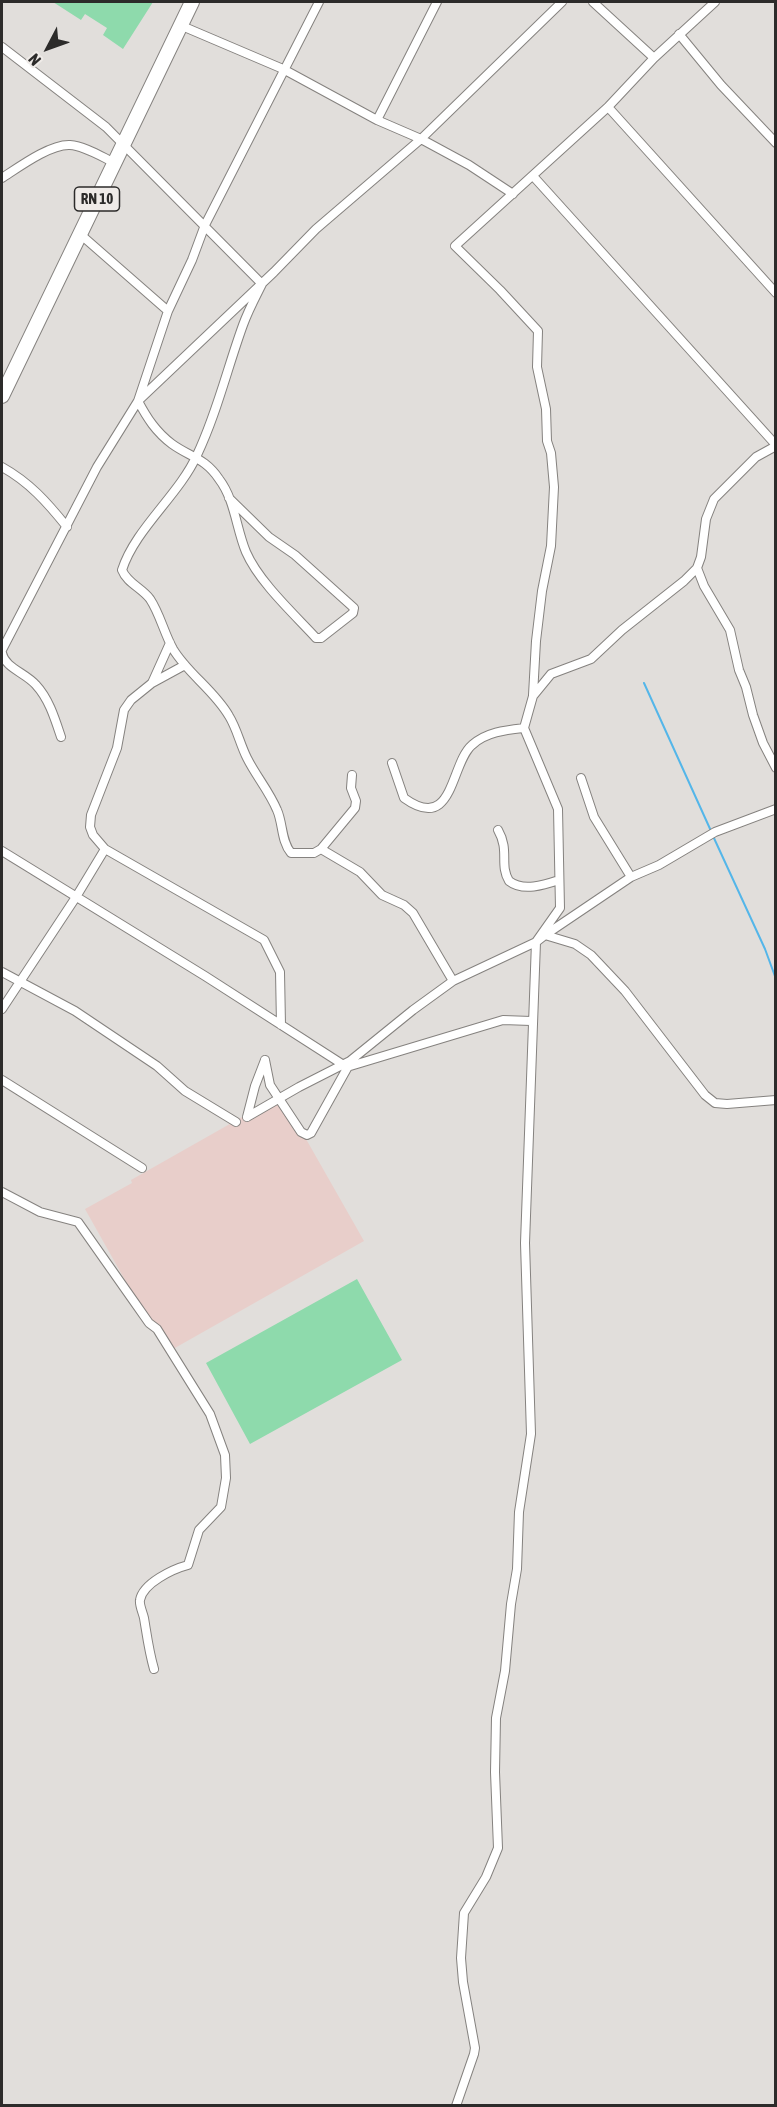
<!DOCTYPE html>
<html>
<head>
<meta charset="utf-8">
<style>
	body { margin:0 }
	#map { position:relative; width:777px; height:2107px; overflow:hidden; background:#e1dedb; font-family:"Asap Condensed",sans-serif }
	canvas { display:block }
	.frame { position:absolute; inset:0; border:3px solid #2c2b2a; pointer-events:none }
	.north { position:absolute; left:18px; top:18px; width:60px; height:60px; -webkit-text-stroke:4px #efebe8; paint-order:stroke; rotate:229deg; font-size:16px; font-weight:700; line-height:24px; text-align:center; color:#2c2b2a }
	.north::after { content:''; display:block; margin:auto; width:21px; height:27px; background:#2c2b2a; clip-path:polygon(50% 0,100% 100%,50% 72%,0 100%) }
</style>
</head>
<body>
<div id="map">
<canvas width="777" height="2107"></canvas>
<div class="frame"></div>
<div class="north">N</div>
</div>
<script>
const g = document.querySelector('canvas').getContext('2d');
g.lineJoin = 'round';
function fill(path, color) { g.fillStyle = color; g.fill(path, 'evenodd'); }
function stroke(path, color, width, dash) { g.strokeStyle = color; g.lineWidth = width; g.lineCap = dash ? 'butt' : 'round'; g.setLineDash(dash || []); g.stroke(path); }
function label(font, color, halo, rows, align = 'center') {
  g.font = font + ' "Asap Condensed",sans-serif'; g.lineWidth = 5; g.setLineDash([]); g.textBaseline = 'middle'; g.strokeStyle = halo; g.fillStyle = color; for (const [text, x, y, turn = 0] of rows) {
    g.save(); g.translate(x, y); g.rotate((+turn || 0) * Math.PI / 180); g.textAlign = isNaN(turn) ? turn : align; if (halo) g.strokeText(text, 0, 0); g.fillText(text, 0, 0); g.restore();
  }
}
const education = new Path2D(`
	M281 1095 364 1241 166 1353 85 1209 132 1183 131 1180Z`);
const green = new Path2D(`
	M53 2H153L123 49 103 35 107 28 85 14 81 20Z
	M357 1279 402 1360 250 1444 206 1363Z`);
const stream = new Path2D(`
	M644 683 711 831
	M713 836 765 949 776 979`);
const minor = new Path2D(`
	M593 2 654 58
	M182 26 283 69 377 120 421 139 469 165 513 194
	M679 34 721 85 776 143
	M2 47 106 127 262 284C255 298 248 311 243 325 227 369 217 413 197 455 179 495 135 529 122 570 127 583 142 588 150 599 160 614 164 633 173 649 188 674 214 690 229 716 237 729 240 744 247 758 256 776 269 791 277 810 283 823 281 841 291 853H314L321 849 355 808 356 801 351 788 352 775
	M608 107 776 293
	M377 120 437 2
	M533 176 776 445
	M2 178C19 167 50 144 70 145 85 146 102 157 115 163
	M80 234 168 311
	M139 400 274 272 316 229 421 139 562 2
	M138 401C147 418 156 432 172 444 190 457 205 458 219 479 235 500 236 528 246 552 259 582 294 614 316 638H321L353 613 354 608 295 555 269 537 229 498
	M2 467C29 482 47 502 67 527
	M697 568 704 586 730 630 739 670 746 687 753 715 763 743 776 768
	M170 643 152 683 131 700 124 710 117 748 91 815 90 827 93 835 105 849 264 940 280 972 281 1025
	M2 650 97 467 138 401 168 311 192 260 205 225 319 2
	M2 653C5 668 26 673 36 685 49 699 55 719 61 737
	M152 683 185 665
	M533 695 536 641 542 591 551 546 554 487 551 453 547 441 546 409 537 367 538 331 500 290 455 246 608 107 654 58 715 2
	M392 763 404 798C454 834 450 764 472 745 486 732 506 730 524 728
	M581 778 594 817 631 877
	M498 830C510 851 499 864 509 881 523 892 544 885 559 880
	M321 849 360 872 382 895 404 905 413 913 453 981
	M2 851 205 976 342 1064
	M545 935 631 877 659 865 715 832 776 809
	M2 972 75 1011 157 1066 185 1091 236 1122
	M2 1009 76 897 105 849
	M265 1060 270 1085 301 1132 307 1135 311 1133 350 1063
	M347 1067 503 1020 531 1021
	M2 1080 142 1168
	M247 1117 299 1087 350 1061 413 1010 453 981 536 942 545 935 575 944 591 955 625 991 705 1095 715 1103 727 1104 776 1100
	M247 1117 255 1086 265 1060
	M2 1192 40 1212 78 1222 135 1303 149 1323 157 1329 210 1414 225 1455 226 1478 221 1507 199 1530 188 1565C173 1569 143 1583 140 1600 139 1605 143 1613 144 1618 147 1636 149 1652 154 1669
	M456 2106 474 2054 475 2048 463 1982 461 1958 464 1913 486 1877 498 1848 495 1772 496 1718 505 1671 511 1604 517 1569 519 1512 531 1434 525 1243 536 942 560 908 558 809 524 728 533 696 551 674 591 659 622 630 684 581 697 568 701 557 706 519 714 499 756 457 776 446`);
const primary = new Path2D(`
	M2 396 192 2`);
const shields = [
	[97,199,45]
];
const shieldNames = [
	["RN 10",97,199]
];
fill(education, '#e8ceca');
fill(green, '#8edaac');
stroke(stream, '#54b6e9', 2);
stroke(minor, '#85827f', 10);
stroke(primary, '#85827f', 16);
stroke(minor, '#fff', 8);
stroke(primary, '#fff', 14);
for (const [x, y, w] of shields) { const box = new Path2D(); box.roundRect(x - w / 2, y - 12, w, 24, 4.5); g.fillStyle = '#efebe8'; g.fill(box); stroke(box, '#2c2b2a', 1.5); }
label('bold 15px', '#2c2b2a', null, shieldNames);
</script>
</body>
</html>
